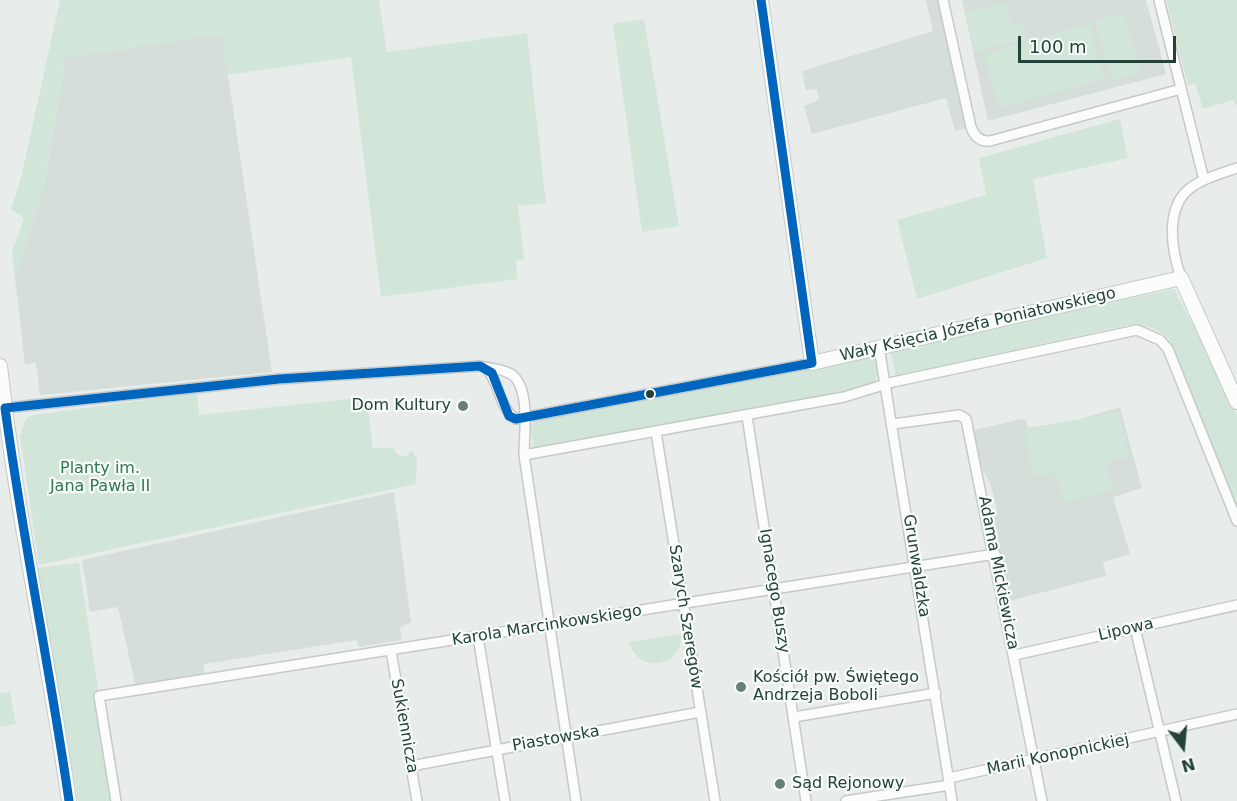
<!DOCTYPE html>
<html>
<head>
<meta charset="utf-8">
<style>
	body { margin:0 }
	#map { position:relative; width:1237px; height:801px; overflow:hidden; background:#e8edeb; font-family:"DejaVu Sans",sans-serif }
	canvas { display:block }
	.north { position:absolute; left:1153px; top:717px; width:60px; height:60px; -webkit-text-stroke:4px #f7fbf9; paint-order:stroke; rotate:164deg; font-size:16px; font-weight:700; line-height:24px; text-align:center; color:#24423a }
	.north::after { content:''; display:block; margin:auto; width:21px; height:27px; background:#24423a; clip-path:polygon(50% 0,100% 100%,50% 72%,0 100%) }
	.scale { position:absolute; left:1018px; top:36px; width:158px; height:27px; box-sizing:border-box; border:3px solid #24423a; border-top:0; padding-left:8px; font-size:18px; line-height:21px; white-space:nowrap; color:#24423a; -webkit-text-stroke:4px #f7fbf9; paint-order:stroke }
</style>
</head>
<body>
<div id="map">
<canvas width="1237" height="801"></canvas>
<div class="north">N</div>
<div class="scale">100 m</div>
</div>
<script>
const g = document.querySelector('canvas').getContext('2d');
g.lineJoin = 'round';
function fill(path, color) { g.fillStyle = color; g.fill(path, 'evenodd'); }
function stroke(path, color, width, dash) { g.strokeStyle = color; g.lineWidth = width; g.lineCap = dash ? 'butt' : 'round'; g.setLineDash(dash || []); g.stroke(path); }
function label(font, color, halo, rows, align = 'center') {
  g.font = font + ' "DejaVu Sans",sans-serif'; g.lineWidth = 4.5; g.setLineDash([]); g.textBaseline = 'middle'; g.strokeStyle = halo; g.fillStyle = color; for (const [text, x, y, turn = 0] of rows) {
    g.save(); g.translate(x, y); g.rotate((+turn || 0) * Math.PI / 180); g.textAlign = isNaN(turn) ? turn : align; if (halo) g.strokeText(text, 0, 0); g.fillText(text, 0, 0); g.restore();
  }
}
const built = new Path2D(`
	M926 0H944L971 127 955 131 946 98 812 134 804 106 819 100 817 89 806 90 802 71 933 31Z
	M962 0H1146L1166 74 988 121Z
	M222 34 272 372 40 395 36 363 25 364 15 278 45 182 65 58Z
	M1120 407 1142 488 1113 497 1130 554 1103 562 1106 576 1009 601 992 520 997 510 991 486 981 466 974 430 1021 419 1026 421 1028 428 1080 419Z
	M394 492 411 622 400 628 402 640 359 647 357 640 204 664V674L135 684 118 607 90 612 82 560Z`);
const green = new Path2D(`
	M60 0H379L387 52 527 33 546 203 518 206 524 260 516 261 517 279 381 297 351 57 228 75 221 34 65 58 45 182 15 278 12 252 24 218 11 209 21 178Z
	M1166 0H1237V106L1233 100 1203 109 1195 84 1188 86Z
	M1006 3 1011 26 1024 23 1027 39 974 52 965 12Z
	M1124 12 1141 72 1113 80 1095 21Z
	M644 19 679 226 642 232 613 24Z
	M1089 24 1104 79 999 108 984 54Z
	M1120 119 1128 158 1033 179 1047 258 917 299 897 220 986 195 979 158Z
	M1174 289 1222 378 1237 415V514L1169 339C1155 327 1146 325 1128 325L896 376 890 350Z
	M863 356 874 357C877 367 881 375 873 383L824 397 542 449 533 447 531 425 537 420 802 371Z
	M197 393 199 415 357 398 360 410H368L373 449 394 447 395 452 402 457 408 455 411 450 417 458 416 484 39 565 20 436 26 418 33 415Z
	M1119 412 1129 457 1107 462 1112 491 1063 502 1057 473 1033 477 1025 430Z
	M79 563 115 801H78L37 568Z
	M681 634C683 668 638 675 629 642Z
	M10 692 16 724 0 727V693Z`);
const street = new Path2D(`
	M943 0 971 127C974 136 980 142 990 141L1181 89
	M1159 0 1204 180
	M1181 278C1172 251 1163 206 1193 186 1206 177 1223 173 1237 168
	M879 347 952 801
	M486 368C500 382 499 409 516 419L812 363
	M5 408 279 379 480 366C491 369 501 368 511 374 531 387 524 435 524 455L576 801
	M747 416 806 801
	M893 424 959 415 966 419 1042 801
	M656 432 715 801
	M524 455 844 397 893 382 1137 330 1160 340 1168 349 1237 521
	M1135 628 1176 801
	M478 637 505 801
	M391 651 417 801
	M1015 655 1237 605
	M794 717 936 693
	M411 766 700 712
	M949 778 1237 714
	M116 801 99 696 995 554
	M846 801 950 785`);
const secondary = new Path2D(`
	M761 0 812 363 1181 278 1237 402
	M0 366C16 512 48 656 69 801`);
const bus1 = new Path2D(`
	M761 0 812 363
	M5 408 279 379 480 366 492 373 509 416 516 419 812 363
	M5 408C23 540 50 669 69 801`);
const markers = [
	[650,394,5,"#24423a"],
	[463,406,6,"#697e78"],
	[741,687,6,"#697e78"],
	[780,784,6,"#697e78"]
];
const streetNames = [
	["Wały Księcia Józefa Poniatowskiego",978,325,-13],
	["Grunwaldzka",916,566,81],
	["Adama Mickiewicza",998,573,79],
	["Ignacego Buszy",774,591,81],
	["Szarych Szeregów",685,617,81],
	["Karola Marcinkowskiego",547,626,-9],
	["Lipowa",1126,630,-13],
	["Sukiennicza",404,726,80],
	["Piastowska",556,739,-10],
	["Marii Konopnickiej",1058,755,-12]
];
const poiNames = [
	["Dom Kultury",451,406,"right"],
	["Kościół pw. Świętego",753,678],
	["Andrzeja Boboli",753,696],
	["Sąd Rejonowy",792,784]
];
const parkNames = [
	["Planty im.",100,469],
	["Jana Pawła II",100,487]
];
fill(built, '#d6dedb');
fill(green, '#d1e6d8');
stroke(street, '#c5cac8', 12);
stroke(secondary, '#c3cbc8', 16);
stroke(street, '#fcfcfc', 9);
stroke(secondary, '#fcfcfc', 14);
stroke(bus1, '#0065bd', 9);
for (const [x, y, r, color] of markers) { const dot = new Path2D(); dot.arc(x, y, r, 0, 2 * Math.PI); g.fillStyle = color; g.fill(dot); stroke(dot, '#f7fbf9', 2); }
label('16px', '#24423a', '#f7fbf9', streetNames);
label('16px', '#24423a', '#f7fbf9', poiNames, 'left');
label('16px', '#2d7a4b', '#f7fbf9', parkNames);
</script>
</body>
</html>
